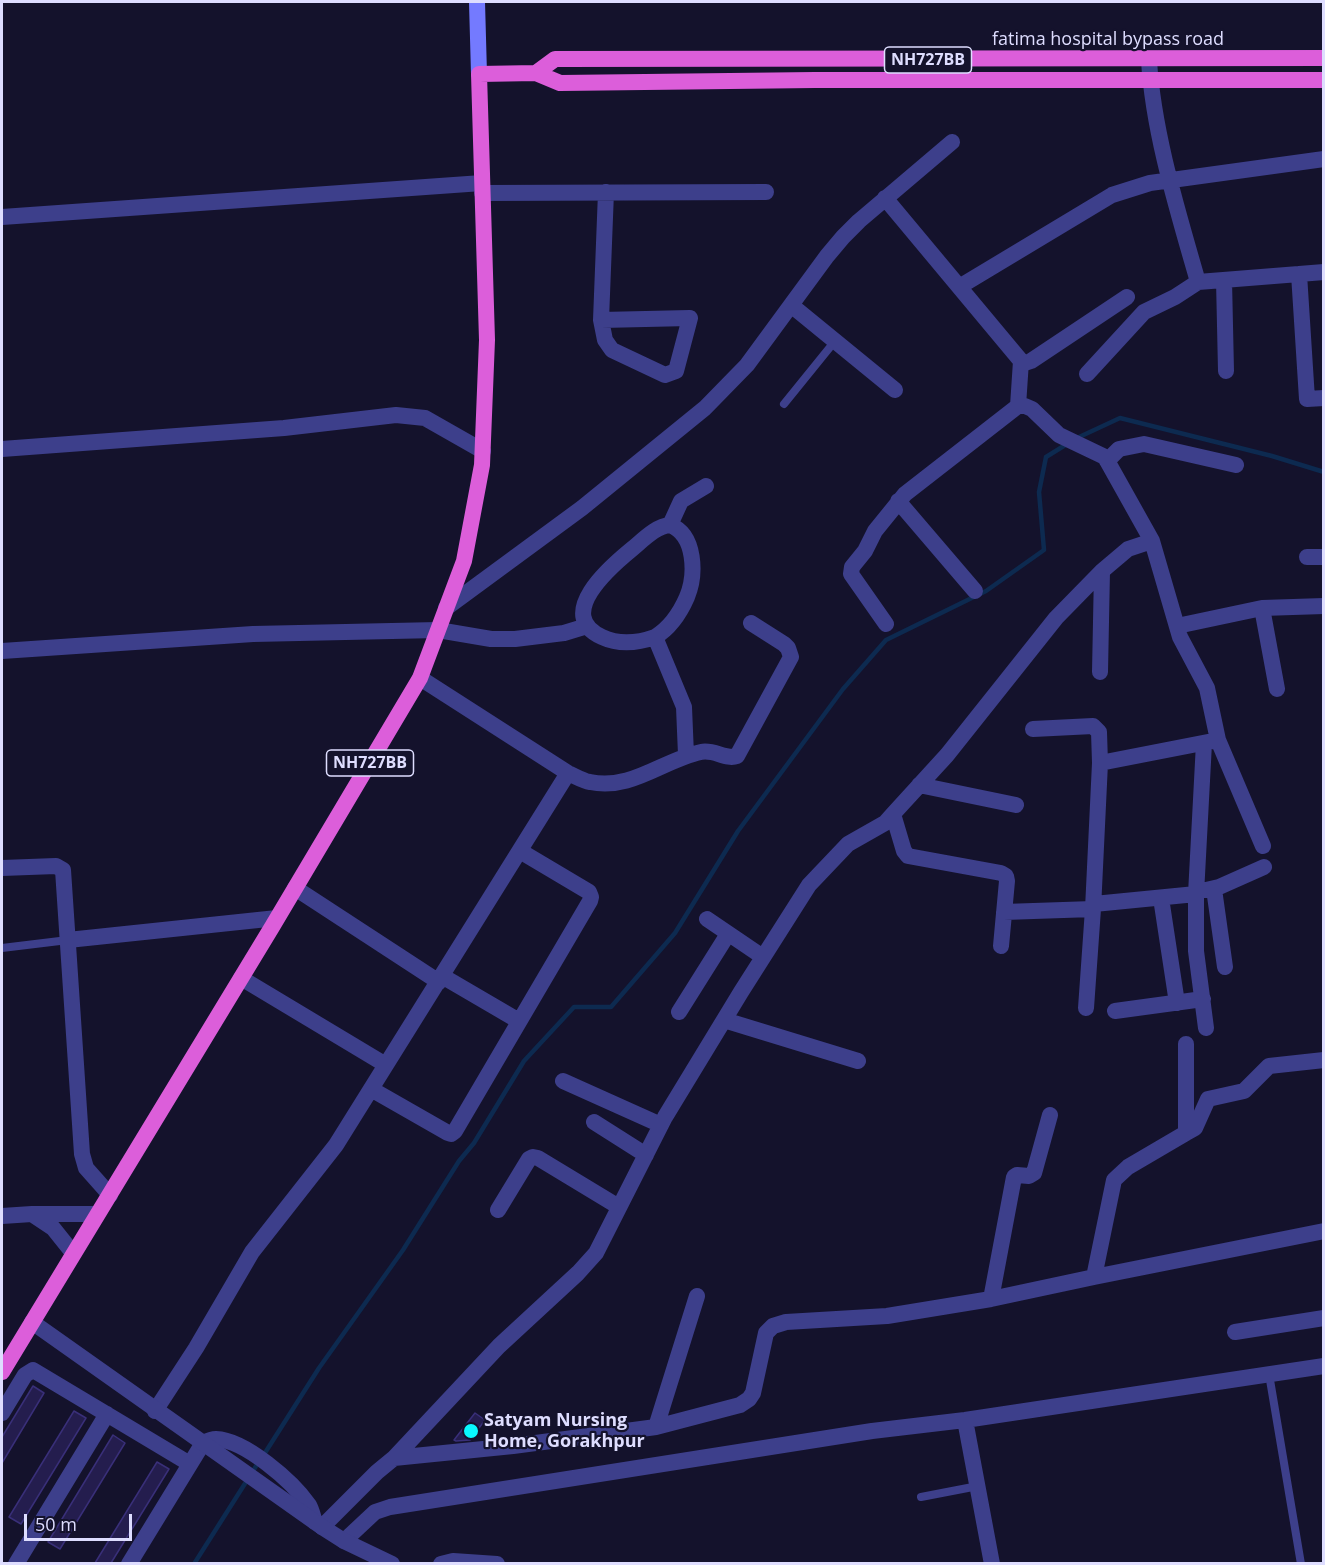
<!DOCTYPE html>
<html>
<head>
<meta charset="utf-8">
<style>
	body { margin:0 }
	#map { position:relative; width:1325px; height:1565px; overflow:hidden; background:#14122c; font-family:"Open Sans",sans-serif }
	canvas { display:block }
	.frame { position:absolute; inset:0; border:3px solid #deddff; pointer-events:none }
	.scale { position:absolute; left:24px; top:1514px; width:108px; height:27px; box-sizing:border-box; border:3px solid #deddff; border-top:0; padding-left:8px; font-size:18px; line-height:21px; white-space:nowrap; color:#deddff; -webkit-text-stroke:4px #14122c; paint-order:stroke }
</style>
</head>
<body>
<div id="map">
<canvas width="1325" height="1565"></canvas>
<div class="frame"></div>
<div class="scale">50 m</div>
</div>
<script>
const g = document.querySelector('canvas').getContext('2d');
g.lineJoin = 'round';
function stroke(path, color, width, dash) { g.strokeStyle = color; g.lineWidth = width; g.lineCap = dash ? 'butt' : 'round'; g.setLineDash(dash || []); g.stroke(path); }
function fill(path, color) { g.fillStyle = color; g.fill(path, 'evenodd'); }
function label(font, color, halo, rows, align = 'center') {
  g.font = font + ' "Open Sans",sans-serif'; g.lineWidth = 4.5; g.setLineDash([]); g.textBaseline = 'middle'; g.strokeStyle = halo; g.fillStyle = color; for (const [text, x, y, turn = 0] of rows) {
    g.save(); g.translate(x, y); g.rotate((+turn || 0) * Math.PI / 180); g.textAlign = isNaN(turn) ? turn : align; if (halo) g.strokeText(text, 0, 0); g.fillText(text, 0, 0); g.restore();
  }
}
const stream = new Path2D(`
	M1077 438 1120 418 1272 456 1324 472
	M263 1456 319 1368 403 1250 459 1161 474 1143 524 1061 574 1007H611L675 933 738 831 843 689 886 640 986 591 1044 550 1039 492 1046 457 1067 444
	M194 1564 258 1463`);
const building = new Path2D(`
	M33 1386 44 1393 2 1463V1437Z
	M74 1411 86 1418 21 1524 9 1517Z
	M475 1413 485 1420 470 1440 456 1441 454 1440Z
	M113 1435 125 1443 60 1549 48 1542Z
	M157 1462 169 1469 111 1563H95Z`);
const service = new Path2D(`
	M784 404 835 341
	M2 948 68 940
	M1269 1374 1301 1564
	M921 1497 978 1486`);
const minor = new Path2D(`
	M1149 60C1153 132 1178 212 1198 282L1299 274 1307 399 1324 398
	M482 193 766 192
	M885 198 1021 361 1025 363 1031 361 1127 297
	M1299 274 1324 272
	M1224 280 1226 371
	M959 287 1112 195 1150 183 1324 159
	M791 305 895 390
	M601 320 605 340 612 350 665 375 676 371 690 318 601 320 606 192
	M1087 374 1144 312 1175 297 1198 282
	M1018 406 1021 361
	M2 449 284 428 396 415 425 418 483 451
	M1107 461 1119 449 1144 444 1236 465
	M898 501 975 591
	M670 525 681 501 706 486
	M1307 557H1324
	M446 608 582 508 705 408 747 365 827 256 843 237 859 221 952 142
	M1262 608 1277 689
	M886 624 851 574 852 567 865 551 875 531 905 494 1018 406H1025L1032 409 1059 435 1105 457 1152 541 1180 637 1207 688 1218 740 1263 846
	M1177 626 1262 608 1324 606
	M655 637C638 643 619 645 602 637 554 615 610 567 632 549 643 540 656 526 670 525 696 535 696 575 687 597 680 613 670 628 655 637L684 707 686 755
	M2 651 253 634 438 630 491 639H515L564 633 587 626
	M1100 672 1102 571
	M420 678 568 773C575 776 583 781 590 782 631 791 663 760 701 752 714 749 726 760 737 756L791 657 788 648 784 644 751 623
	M1033 729 1093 726 1099 732 1100 763
	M1204 743 1196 894V951L1206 1028
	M919 785 1016 805
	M893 814 904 851 908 856 1001 873 1006 876 1007 881 1001 946
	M2 868 56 866 63 870 82 1154 86 1168 110 1195
	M295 888 439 982
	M1214 889 1225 967
	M1206 890 1219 887 1264 867
	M1161 898 1177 1003
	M1094 904 1196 894
	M1004 912 1093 909
	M707 919 763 957
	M68 940 277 918
	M442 976 519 1021
	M241 978 386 1065
	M1086 1008 1093 909 1100 763 1218 740
	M1115 1011 1203 999
	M679 1012 728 934
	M724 1020 858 1061
	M563 1081 661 1125
	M371 1089 448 1133 451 1134 455 1131 590 901 591 897 589 892 520 851
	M594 1122 646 1155
	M1186 1133 1195 1128 1208 1099 1244 1091 1269 1066 1324 1060
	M498 1210 529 1159 533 1157 538 1158 619 1207
	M1094 1277 1324 1231
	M991 1299 1014 1177 1017 1175 1029 1176 1034 1173 1050 1115
	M1235 1332 1324 1318
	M155 1411 196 1348 252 1252 336 1145 568 773
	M2 1413 25 1375 33 1370 190 1464
	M965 1420 992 1564
	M656 1427 697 1296
	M394 1458 513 1446 656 1427 740 1405 749 1399 753 1393 766 1333 773 1326 786 1322 887 1316 991 1299 1094 1277 1114 1180 1128 1167 1186 1133V1044
	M322 1527 377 1472 394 1458 499 1346 578 1273 596 1253 665 1117 741 992 809 885 848 844 885 823 893 814 947 755 1056 618 1102 571 1128 549 1152 541
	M344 1541 375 1512 390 1507 872 1431 965 1420 1324 1366
	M16 1564 107 1414
	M129 1564 203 1443C207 1441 211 1439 216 1439 245 1440 292 1481 309 1505 312 1510 313 1517 315 1522
	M441 1564 453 1561 497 1564`);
const tertiary = new Path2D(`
	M2 217 482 183
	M32 1214 53 1228 73 1253
	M2 1216 32 1214H96
	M32 1322 322 1527 344 1541 392 1564`);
const secondary = new Path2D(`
	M477 2 479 74`);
const trunk = new Path2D(`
	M536 73 555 59 1324 58
	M2 1372 272 927 420 678 464 561 482 465 487 340 479 74 536 73 560 83 815 80H1324`);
const markers = [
	[471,1431,8,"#09f8ff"]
];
const shields = [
	[928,60,87],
	[370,763,87]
];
const shieldNames = [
	["NH727BB",928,60],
	["NH727BB",370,763]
];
const streetNames = [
	["fatima hospital bypass road",1108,40]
];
const poiNames = [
	["Satyam Nursing",484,1421],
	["Home, Gorakhpur",484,1442]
];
stroke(stream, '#0d2a50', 4.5);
fill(building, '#241d4e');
stroke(building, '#392f79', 1.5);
stroke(service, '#3d3f8b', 8);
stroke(minor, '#3d3f8b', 16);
stroke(tertiary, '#3d3f8b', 16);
stroke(secondary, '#747aff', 16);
stroke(trunk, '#dc5eda', 16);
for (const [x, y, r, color] of markers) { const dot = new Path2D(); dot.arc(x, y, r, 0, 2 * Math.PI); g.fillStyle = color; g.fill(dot); stroke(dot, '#14122c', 2); }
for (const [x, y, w] of shields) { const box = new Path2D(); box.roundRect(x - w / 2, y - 13, w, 26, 4.5); g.fillStyle = '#14122c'; g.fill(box); stroke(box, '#deddff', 1.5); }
label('bold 16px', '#deddff', null, shieldNames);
label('18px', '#deddff', '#14122c', streetNames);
label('bold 18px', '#deddff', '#14122c', poiNames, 'left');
</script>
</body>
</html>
